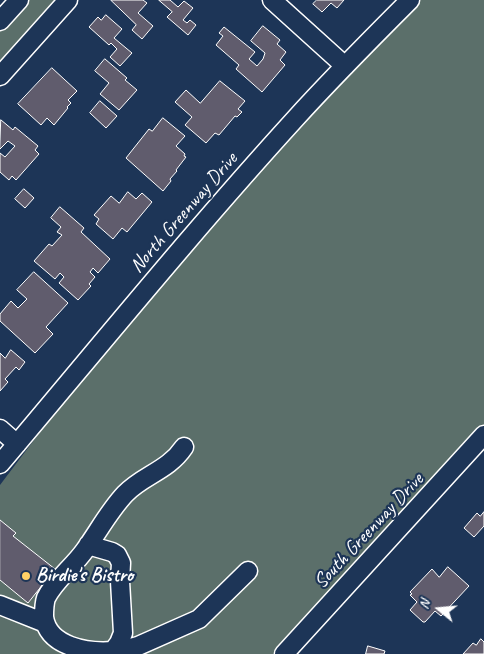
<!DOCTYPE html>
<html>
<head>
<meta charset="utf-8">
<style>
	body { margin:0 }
	#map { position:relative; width:484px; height:654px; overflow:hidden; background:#1d3557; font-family:Caveat,sans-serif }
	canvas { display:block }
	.north { position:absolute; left:414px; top:584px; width:50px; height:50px; -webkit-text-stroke:4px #1d3557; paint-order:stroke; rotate:287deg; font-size:14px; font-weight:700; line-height:20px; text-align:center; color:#fff }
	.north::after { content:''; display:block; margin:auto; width:18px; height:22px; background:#fff; clip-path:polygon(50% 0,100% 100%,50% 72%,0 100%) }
</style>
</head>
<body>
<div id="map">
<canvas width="484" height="654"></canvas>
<div class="north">N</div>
</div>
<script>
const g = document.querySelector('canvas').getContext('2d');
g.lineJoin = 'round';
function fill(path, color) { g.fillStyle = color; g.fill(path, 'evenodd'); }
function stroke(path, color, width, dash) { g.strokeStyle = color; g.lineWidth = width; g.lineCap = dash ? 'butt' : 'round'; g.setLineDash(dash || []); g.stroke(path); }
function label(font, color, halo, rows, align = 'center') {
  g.font = font + ' Caveat,sans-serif'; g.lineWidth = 4.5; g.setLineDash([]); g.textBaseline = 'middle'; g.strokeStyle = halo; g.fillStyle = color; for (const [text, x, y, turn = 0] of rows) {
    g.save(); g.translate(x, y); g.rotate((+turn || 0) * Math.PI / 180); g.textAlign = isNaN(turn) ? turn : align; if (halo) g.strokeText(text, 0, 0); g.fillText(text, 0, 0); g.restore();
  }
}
const green = new Path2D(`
	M27 0H61L0 69V31Z
	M418 0H484V427L298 630 273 654H0V485L65 399 155 290 308 116Z`);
const building = new Path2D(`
	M111 0H143L147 3 138 13 153 26 142 39 132 30 136 25Z
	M159 0H170L178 7 184 1 193 8 183 20 187 23 190 20 196 25 188 35 167 17 172 12Z
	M317 0H344L337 8 331 3 322 12 313 4Z
	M106 15 122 29 114 38 132 53 120 66 110 57 117 49 111 43 109 45 89 27 98 17 101 20Z
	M263 26 280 40 277 44 286 52 280 60 285 65 262 92 236 69 239 65 216 45 223 36 219 33 224 27 255 52 249 59 257 66 263 59 265 53 251 41Z
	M105 59 127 78 125 80 137 90 119 110 100 94 109 83 95 71Z
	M52 68 77 91 68 100 71 103 67 107 68 108 54 125 47 118 41 125 18 104Z
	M220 81 245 101 238 109 242 112 237 117 235 116 219 135 215 133 206 143 185 125 192 117 175 102 186 90 200 103Z
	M100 101 117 116 106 128 90 113Z
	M163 118 185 136 176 146 185 154 184 156 186 157 176 170 177 171 170 179 171 181 163 191 126 158 149 129 152 131Z
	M1 120 13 130 15 127 38 146 35 150 39 154 16 180 12 176 9 180 0 172V153L5 157 15 146 8 141 0 149Z
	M24 189 34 198 25 208 15 199Z
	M128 192 136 199 142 193 152 202 127 232 122 228 113 239 96 224 99 219 94 215 111 196 119 203Z
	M60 207 84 228 81 232 110 259 98 273 93 268 90 272 95 277 89 284 91 286 78 300 59 283 64 277 60 273 55 279 34 261 49 244 52 246 62 235 57 232 61 227 51 218Z
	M34 272 68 303 46 327 53 334 35 353 0 321V314L11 301 18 308 27 299 17 290Z
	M11 350 25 362 19 370 16 367 5 379 8 382 0 391V353L5 358Z
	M484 512V526L474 537 464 528 477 513 480 516Z
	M0 520 16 533 13 536 55 569 28 603 0 580Z
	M448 567 469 586 441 616 435 611 425 622H423L410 610 417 602 410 595 412 594 410 592 432 569 439 577Z
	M481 639 484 642V654H463L473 643 476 645Z
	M368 646 385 651 384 654H366Z`);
const minor = new Path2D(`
	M272 0 345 66
	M0 21 19 0
	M0 76 68 0
	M0 429 17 444
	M0 464C98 348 193 231 295 119 332 78 371 39 410 0
	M88 545 112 552 117 555 121 563 120 581 123 633 119 643 113 651C88 653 48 647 44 617 44 611 44 604 46 598 55 580 73 567 85 550 98 532 109 511 125 494 143 475 168 471 184 447
	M0 605 45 623
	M113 651 124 650 138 646 199 619 248 571
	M284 654 484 435`);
const markers = [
	[26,576,5,"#ffd166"]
];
const streetNames = [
	["North Greenway Drive",184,213,-49],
	["South Greenway Drive",369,531,-47]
];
const poiNames = [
	["Birdie's Bistro",36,576]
];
fill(green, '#5b6f6a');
fill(building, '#605c6d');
stroke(building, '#fff', 1);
stroke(minor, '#fff', 21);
stroke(minor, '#1d3557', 18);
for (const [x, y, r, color] of markers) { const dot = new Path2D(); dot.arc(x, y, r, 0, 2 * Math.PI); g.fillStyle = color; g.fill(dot); stroke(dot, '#1d3557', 2); }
label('20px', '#fff', '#1d3557', streetNames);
label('bold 20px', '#fff', '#1d3557', poiNames, 'left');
</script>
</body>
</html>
